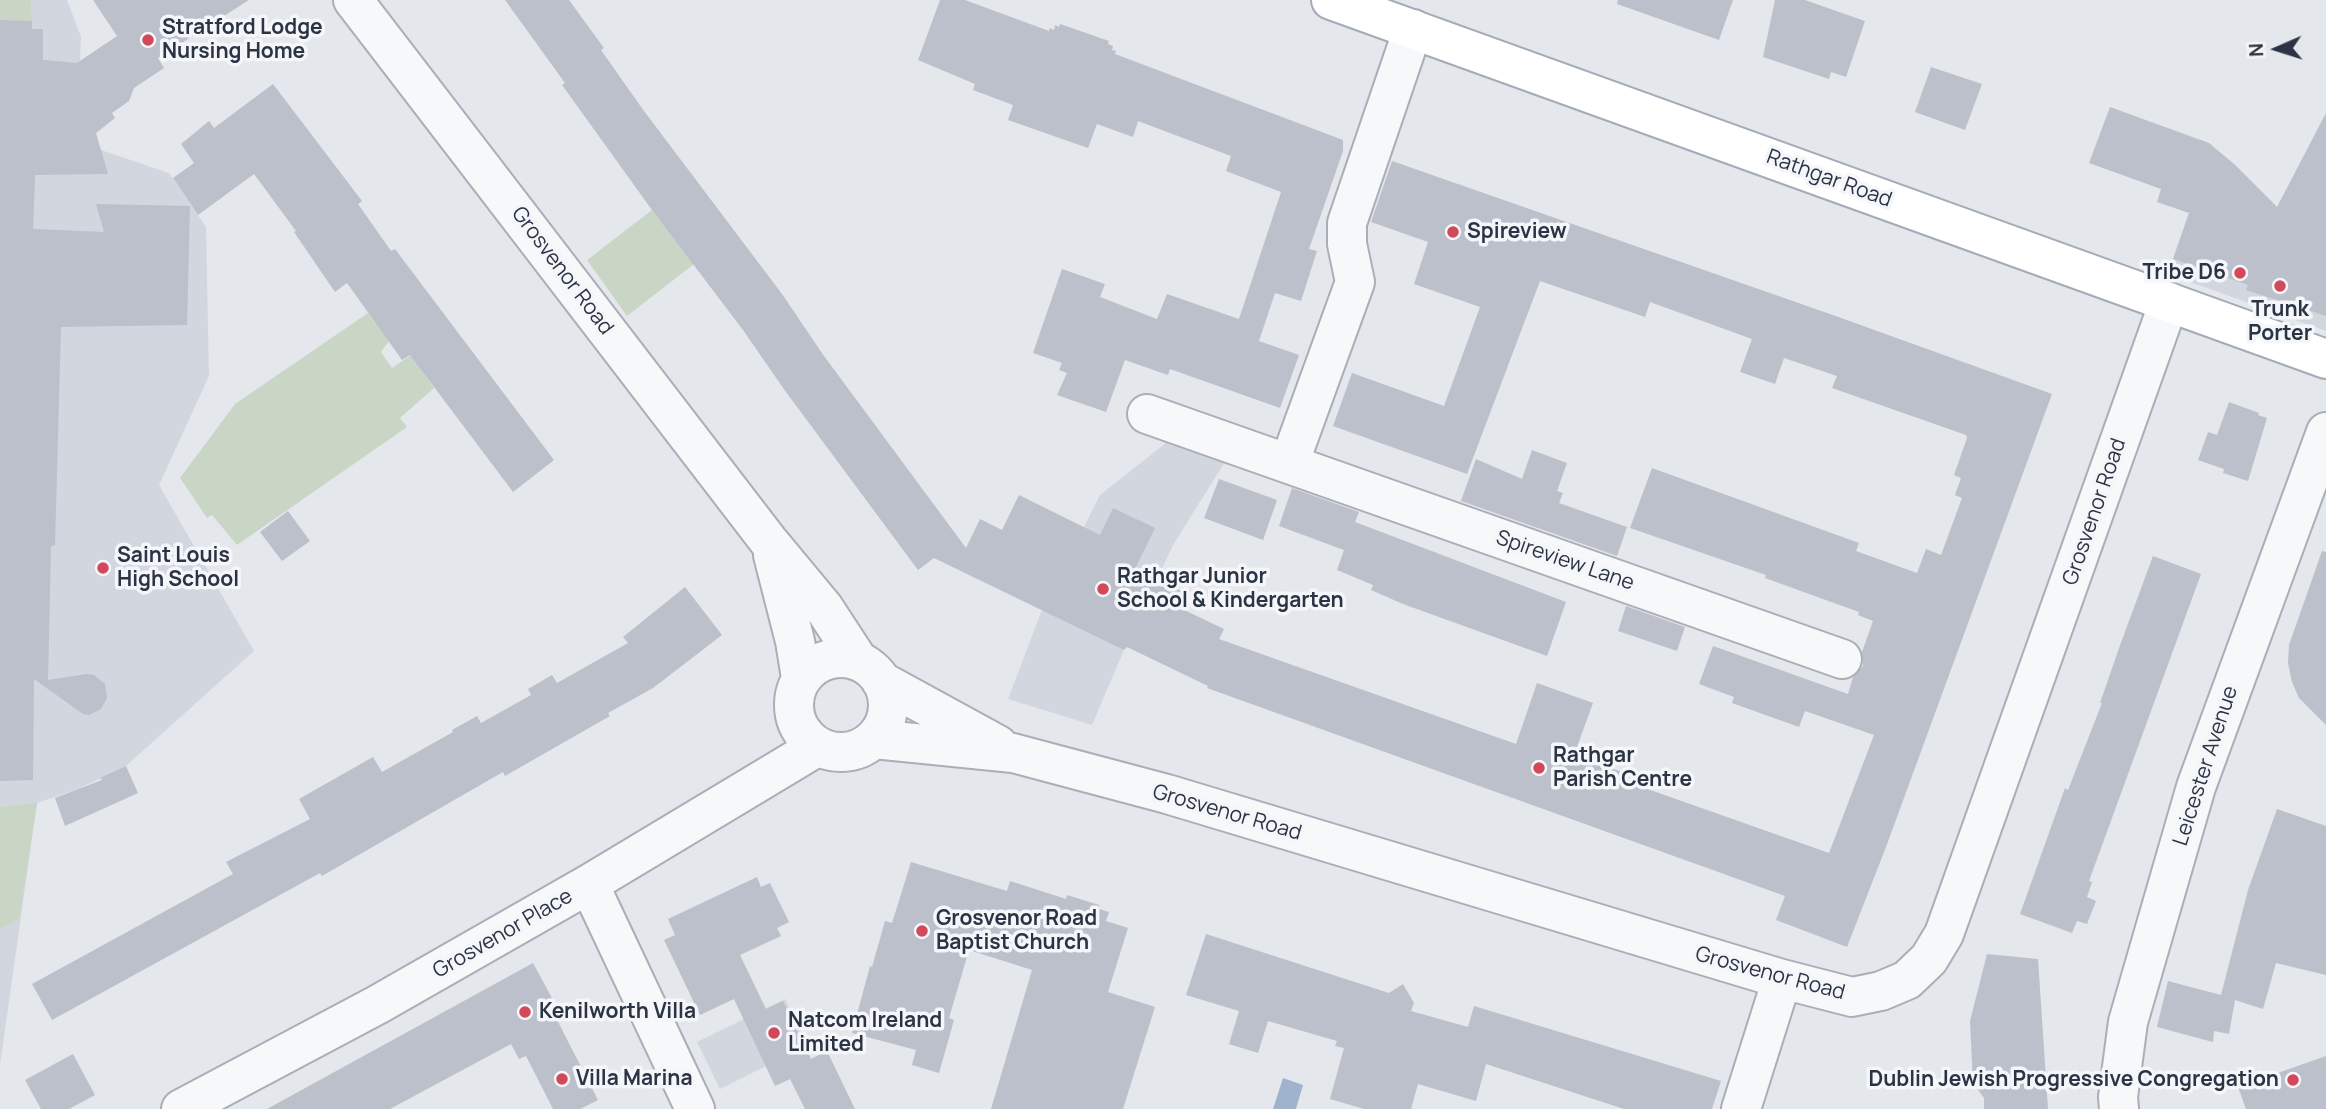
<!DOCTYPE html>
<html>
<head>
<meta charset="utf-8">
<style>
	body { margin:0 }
	#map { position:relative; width:2326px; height:1109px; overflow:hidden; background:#e4e7ec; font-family:Manrope,sans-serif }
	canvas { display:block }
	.north { position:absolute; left:2242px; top:14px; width:70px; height:70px; -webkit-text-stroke:5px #f4f6f9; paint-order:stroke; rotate:267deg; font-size:19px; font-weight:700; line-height:28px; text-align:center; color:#2b3445 }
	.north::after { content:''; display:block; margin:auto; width:24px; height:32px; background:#2b3445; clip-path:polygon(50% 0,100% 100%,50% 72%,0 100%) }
</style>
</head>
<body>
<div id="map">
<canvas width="2326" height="1109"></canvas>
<div class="north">N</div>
</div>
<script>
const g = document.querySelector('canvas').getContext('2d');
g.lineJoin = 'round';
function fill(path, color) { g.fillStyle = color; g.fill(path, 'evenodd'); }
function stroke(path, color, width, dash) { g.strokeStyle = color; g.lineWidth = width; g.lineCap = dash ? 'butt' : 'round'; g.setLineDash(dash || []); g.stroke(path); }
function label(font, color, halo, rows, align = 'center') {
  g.font = font + ' Manrope,sans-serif'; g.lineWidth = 7; g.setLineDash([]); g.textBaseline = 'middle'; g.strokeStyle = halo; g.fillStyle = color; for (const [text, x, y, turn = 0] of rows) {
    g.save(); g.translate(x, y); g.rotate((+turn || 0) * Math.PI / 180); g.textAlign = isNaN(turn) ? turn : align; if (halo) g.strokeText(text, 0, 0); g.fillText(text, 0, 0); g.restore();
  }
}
const built = new Path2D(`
	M0 0H67L81 37 76 157 101 150 169 173 206 227 209 376 159 485 254 651 126 766 78 789 37 803 0 1065Z
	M2212 146 2234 164 2279 209 2326 282V331L2171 275 2173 259Z
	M1176 435 1228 457 1173 545 1124 650 1092 725 1008 699 1042 610 1100 495Z
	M785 999 808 1045 720 1089 697 1042Z`);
const green = new Path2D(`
	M0 0H30L32 21 0 20Z
	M652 210 694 264 627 316 587 260Z
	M368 313 389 341 381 352 392 368 453 327 460 337 420 368 434 388 400 418 407 427 237 545 212 515 207 518 180 478 235 404Z
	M37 803 19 919 0 929V807Z`);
const water = new Path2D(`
	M1283 1078 1303 1085 1296 1109H1273Z`);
const building = new Path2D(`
	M93 0H249L158 58 164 68 134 88 129 101 112 113 115 118 96 133 108 174 35 175 33 229 104 232 96 204 190 206 187 325 61 327 55 545 51 546 48 680 87 674 94 675 105 684 107 698 101 709 89 715 83 714 34 679 33 780 0 781V20L32 21V29H43V60L77 63 117 36Z
	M505 0H569L604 48 601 50 644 111 782 294 824 356 966 548 980 519 1002 530 1019 495 1100 535 1113 508 1155 528 1135 569 1186 593 1180 608 1224 629 1219 639 1516 744 1537 683 1593 703 1574 755 1625 773 1622 780 1829 853 1874 735 1805 711 1799 727 1732 703 1734 697 1699 684 1713 646 1848 694 1853 677 1863 666 1862 652 1873 621 1858 615 1859 612 1765 578 1766 575 1630 528 1652 468 1859 543 1856 551 1917 573 1926 549 1941 555 1962 498 1955 495 1961 478 1954 475 1967 438 1966 435 1832 388 1837 376 1784 358 1775 384 1740 372 1752 339 1650 302 1645 317 1540 281 1467 474 1333 426 1352 373 1444 406 1480 307 1414 284 1428 242 1371 222 1392 161 1830 314 2052 394 1886 847 1847 947 1776 920 1785 896 1207 688 1208 686 1127 647 1124 650 934 558 918 570 786 392 743 330 652 210 562 85 565 83Z
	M940 0H965L1049 31 1050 28 1054 30 1055 25 1059 27 1060 24 1086 33 1109 41 1108 44 1113 46 1112 50 1116 51 1115 54 1343 140V151L1309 249 1317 251 1301 301 1275 293 1259 341 1299 355 1280 408 1170 369 1168 375 1125 360 1106 412 1057 395 1067 373 1059 370 1062 363 1033 353 1062 269 1105 284 1100 297 1157 319 1167 294 1239 319 1281 192 1226 171 1231 156 1138 121 1133 137 1097 124 1088 148 1008 120 1013 105 973 90 975 84 918 60Z
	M1618 0H1733L1719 40 1617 4Z
	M1775 0H1805L1865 21 1846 77 1831 72 1829 79 1763 57Z
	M1931 67 1982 84 1965 130 1915 112Z
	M273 84 362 201 358 204 391 251 395 249 554 460 513 492 410 355 402 360 347 283 335 292 294 232 296 231 254 174 198 215 173 178 194 163 181 144 209 121 214 128Z
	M2110 107 2209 143 2234 164 2277 207 2326 113V316L2246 290 2248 285 2173 259 2189 213 2157 202 2161 189 2089 163Z
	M2229 402 2259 413 2258 415 2267 418 2248 481 2223 473 2224 469 2198 460 2208 432 2217 435Z
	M1532 450 1567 463 1557 491 1563 493 1559 503 1627 527 1617 556 1461 501 1476 459 1522 479Z
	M1219 479 1277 500 1263 540 1204 518Z
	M1292 488 1359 512 1355 522 1566 602 1547 656 1403 604 1371 590 1373 585 1337 570 1344 550 1279 526Z
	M288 511 310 541 282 561 260 532Z
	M2322 551 2326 552V725L2299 698 2292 682 2288 663 2289 645Z
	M2153 556 2201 574 2089 881 2092 882 2087 897 2096 901 2087 924 2077 921 2072 933 2020 914 2065 788 2068 790 2102 703H2100L2119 648Z
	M685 587 722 635 653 688 608 713 610 716 505 776 503 772 322 876 320 873 52 1020 32 984 233 874 226 862 310 819 299 799 373 757 382 772 453 732 452 730 477 716 481 723 531 695 528 689 552 675 557 683 628 643 623 637Z
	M1626 606 1685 627 1677 651 1618 631Z
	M126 766 138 793 65 826 55 798 102 780 100 778Z
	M2277 809 2326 826V975L2276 963 2263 1009 2235 1000 2229 1034 2214 1031 2213 1042 2157 1027 2168 981 2221 995 2248 890Z
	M911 862 1007 891 1010 881 1066 899 1067 895 1099 905V909L1109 912 1106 921 1128 928 1108 992 1155 1007 1123 1109H991L1032 970 969 950 949 1018 954 1020 939 1073 912 1065 916 1050 852 1033 870 966 872 967 885 921 892 923Z
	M757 877 761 887 770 883 789 922 777 928 781 936 740 955 766 1009 783 1001 811 1059 827 1051 855 1109H805L790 1079 775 1086 734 999 700 1015 664 940 675 935 668 919Z
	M1206 934 1389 993 1403 984 1414 1003 1411 1011 1468 1027 1474 1006 1721 1081 1712 1109H1624L1486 1064 1476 1101 1418 1084 1411 1109H1364L1330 1099 1344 1048 1335 1046 1337 1041 1268 1021 1258 1053 1229 1044 1239 1011 1186 995Z
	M1987 954 2038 959 2048 1109H1984V1098L1973 1083 1970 1021Z
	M533 963 559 1011 554 1014 598 1100 580 1109H553L526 1056 519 1059 511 1044 390 1109H267Z
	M73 1054 95 1095 69 1109H41L25 1080Z
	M2326 1056V1109H2246L2238 1087Z`);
const minor = new Path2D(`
	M353 0 770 543 824 608 858 660
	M1147 414 1842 659
	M1289 464 1355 282 1347 244V223L1413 29
	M773 555 795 641 801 678
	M794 705a47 47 0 1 1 94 0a47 47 0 1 1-94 0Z
	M881 681 998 745
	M874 739 1013 753 1167 794 1782 979 1852 997 1881 991 1907 980 1929 959 1944 934 2169 302
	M589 884 695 1109
	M181 1109 377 1005 589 884 817 747
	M1741 1109 1782 979
	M2119 1109 2118 1097 2128 1022 2196 787 2326 432`);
const major = new Path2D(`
	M1331 0 2326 359`);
const markers = [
	[148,40,7,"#d1495b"],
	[1453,232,7,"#d1495b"],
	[2240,273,7,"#d1495b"],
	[2280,286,7,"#d1495b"],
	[103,568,7,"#d1495b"],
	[1103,589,7,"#d1495b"],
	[1539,768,7,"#d1495b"],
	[922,931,7,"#d1495b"],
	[525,1012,7,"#d1495b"],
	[774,1033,7,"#d1495b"],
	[562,1079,7,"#d1495b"],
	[2293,1080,7,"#d1495b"]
];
const poiNames = [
	["Stratford Lodge",162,28],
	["Nursing Home",162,52],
	["Spireview",1467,232],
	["Tribe D6",2226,273,"right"],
	["Trunk",2280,310,"center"],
	["Porter",2280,334,"center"],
	["Saint Louis",117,556],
	["High School",117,580],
	["Rathgar Junior",1117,577],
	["School & Kindergarten",1117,601],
	["Rathgar",1553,756],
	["Parish Centre",1553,780],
	["Grosvenor Road",936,919],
	["Baptist Church",936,943],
	["Kenilworth Villa",539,1012],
	["Natcom Ireland",788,1021],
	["Limited",788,1045],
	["Villa Marina",576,1079],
	["Dublin Jewish Progressive Congregation",2279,1080,"right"]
];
const streetNames = [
	["Rathgar Road",1829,179,20],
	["Grosvenor Road",562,271,53],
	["Grosvenor Road",2095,512,-71],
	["Spireview Lane",1565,561,19],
	["Leicester Avenue",2206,766,-72],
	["Grosvenor Road",1227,813,16],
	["Grosvenor Place",503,934,-30],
	["Grosvenor Road",1770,974,15]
];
fill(built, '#d2d6de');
fill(green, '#c9d6c5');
fill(water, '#9fb4cc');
fill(building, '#bbc0ca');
stroke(minor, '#a9aeb7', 42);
stroke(major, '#a3abb8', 42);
stroke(minor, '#f7f8fa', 38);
stroke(major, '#fff', 38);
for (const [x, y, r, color] of markers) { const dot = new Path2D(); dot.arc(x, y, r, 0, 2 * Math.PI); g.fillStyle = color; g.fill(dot); stroke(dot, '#f4f6f9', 2.5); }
label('bold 21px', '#2b3445', '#f4f6f9', poiNames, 'left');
label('21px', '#2b3445', '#f4f6f9', streetNames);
</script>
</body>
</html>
